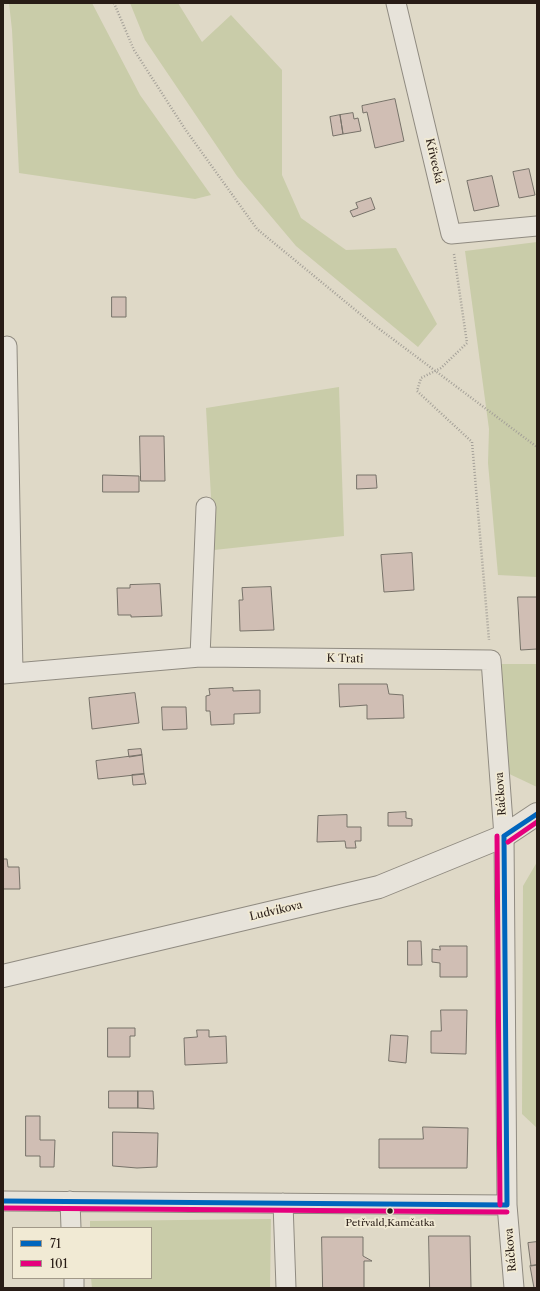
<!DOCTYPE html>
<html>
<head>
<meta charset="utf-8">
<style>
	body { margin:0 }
	#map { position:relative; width:540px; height:1291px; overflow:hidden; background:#dfd9c7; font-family:"Libre Caslon Text",serif }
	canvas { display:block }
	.frame { position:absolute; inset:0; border:4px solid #281c16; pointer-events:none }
	.legend { position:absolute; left:12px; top:1227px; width:140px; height:52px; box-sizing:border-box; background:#f1ead4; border:1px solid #a19888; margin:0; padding:5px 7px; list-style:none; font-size:12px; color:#281c16 }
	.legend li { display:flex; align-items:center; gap:8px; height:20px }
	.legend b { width:20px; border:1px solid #a19888 }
</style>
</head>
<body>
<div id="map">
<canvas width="540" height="1291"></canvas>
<div class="frame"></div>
<ul class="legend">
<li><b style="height:5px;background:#0065bd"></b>71</li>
<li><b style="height:5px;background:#e5007d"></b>101</li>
</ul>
</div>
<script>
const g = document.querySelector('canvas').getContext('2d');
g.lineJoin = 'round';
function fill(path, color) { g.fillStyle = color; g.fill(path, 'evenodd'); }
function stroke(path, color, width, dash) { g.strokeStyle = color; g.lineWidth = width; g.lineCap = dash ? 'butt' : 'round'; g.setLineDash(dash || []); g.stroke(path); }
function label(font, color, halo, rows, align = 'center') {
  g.font = font + ' "Libre Caslon Text",serif'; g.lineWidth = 3.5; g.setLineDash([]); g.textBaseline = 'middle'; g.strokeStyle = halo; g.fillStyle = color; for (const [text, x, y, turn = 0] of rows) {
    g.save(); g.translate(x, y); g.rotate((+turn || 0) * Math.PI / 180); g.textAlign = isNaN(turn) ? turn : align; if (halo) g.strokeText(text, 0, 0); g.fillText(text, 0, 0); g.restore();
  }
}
const green = new Path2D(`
	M9 3H92L140 95 211 195 195 199 19 173 12 30Z
	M130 3H178L202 42 231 15 282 70V175L301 218 346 250 396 248 437 324 418 347 296 246 237 176 145 40Z
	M537 242V577L498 575 488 463 489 429 465 251Z
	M339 387 344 536 214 550 206 408Z
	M500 664H537V787L503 771Z
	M537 862V1128L522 1114 523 886Z
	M271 1219 270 1288H92L91 1278H151V1228H90V1221Z`);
const building = new Path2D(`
	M395 99 404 141 375 148 367 112 363 113 362 106Z
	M353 113 354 119 358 118 361 131 343 134 340 115Z
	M340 115 343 134 333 136 330 117Z
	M529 169 535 195 519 198 513 172Z
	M492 176 499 206 474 211 467 181Z
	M371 198 375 209 353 217 350 211 358 208 356 203Z
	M112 297H126V317H112Z
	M140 436H164L165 481H141Z
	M103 475 139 476V492H103Z
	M357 475H376L377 488 357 489Z
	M412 553 414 590 384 592 381 555Z
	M160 584 162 616 131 617V615H118L117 588H130V585Z
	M271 587 274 630 240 631 239 600H243L242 588Z
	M518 597H537V649L521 650Z
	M339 684H387L389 694 403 695 404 718 367 719V705L340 707Z
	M233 688V691L260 690V713L234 714V724L211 725 210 711H206V696L210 695 209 689Z
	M135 693 139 723 92 729 89 698Z
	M162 707H186L187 729 163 730Z
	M141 749 142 755 129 757 128 750Z
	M142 755 144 774 98 779 96 761Z
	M144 774 146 784 133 785 132 775Z
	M406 812V818L412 819V826H388V813Z
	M347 815V827H361V841H355L356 848H346L345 841 317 842 318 816Z
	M3 859H7L8 867H19L20 889H3Z
	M408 941H421L422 965H408Z
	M440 946H467V977H440V963L432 962V949L440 950Z
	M441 1010H467L466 1054 431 1053V1031H441Z
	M108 1028H135V1036H130V1057H108Z
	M197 1030H209V1037L226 1036 227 1063 185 1065 184 1038 197 1037Z
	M391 1035 408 1036 406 1063 389 1061Z
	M109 1091H138V1108H109Z
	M138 1091H153L154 1109 138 1108Z
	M26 1116H40V1140H55L54 1167H40V1156H26Z
	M423 1127 468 1128 467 1168H379V1139H423Z
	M113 1132 158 1133 157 1167 137 1168 113 1166Z
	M429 1236H470L471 1288H430Z
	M322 1237H363V1256L372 1261H364V1288H323Z
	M537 1242V1265L531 1266 528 1243Z
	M537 1265V1288H534L530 1266Z`);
const path = new Path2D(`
	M114 3 134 50 185 129 257 229 370 322 537 447
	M454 254 467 343 441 368 421 378 417 391 472 442 489 640`);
const minor = new Path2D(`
	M396 3 451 234 537 226
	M7 346 13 673
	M200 657 206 507
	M3 674 200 657 491 660 504 836 507 1205 514 1288
	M3 1201 507 1205
	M70 1201 71 1228
	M283 1203 286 1288
	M74 1278V1288`);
const tertiary = new Path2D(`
	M3 976 379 887 504 836 537 814`);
const bus1 = new Path2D(`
	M504 836 507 1205
	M504 836 537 814
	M3 1201 507 1205`);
const bus2 = new Path2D(`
	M497 836 500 1205
	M508 842 537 822
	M3 1208 507 1212`);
const markers = [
	[390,1211,3.5,"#281c16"]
];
const busNames = [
	["Petřvald,Kamčatka",390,1223]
];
const streetNames = [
	["Křivecká",434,161,77],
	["K Trati",345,659,1],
	["Ráčkova",501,794,-94],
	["Ludvíkova",276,911,-13],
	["Ráčkova",511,1250,-95]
];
fill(green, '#c9cca9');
fill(building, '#d0beb4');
stroke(building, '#777269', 1);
stroke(minor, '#908b81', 21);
stroke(tertiary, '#908b81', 24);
stroke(path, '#a4a098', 2.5, [1, 2]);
stroke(minor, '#e7e3da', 19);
stroke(tertiary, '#e7e3da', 22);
stroke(bus1, '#0065bd', 5);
stroke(bus2, '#e5007d', 5);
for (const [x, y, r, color] of markers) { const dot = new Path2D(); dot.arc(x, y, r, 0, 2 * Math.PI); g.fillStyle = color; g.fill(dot); stroke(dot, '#f1ead4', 1.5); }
label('10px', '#281c16', '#f1ead4', busNames);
label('11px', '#281c16', '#f1ead4', streetNames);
</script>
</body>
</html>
